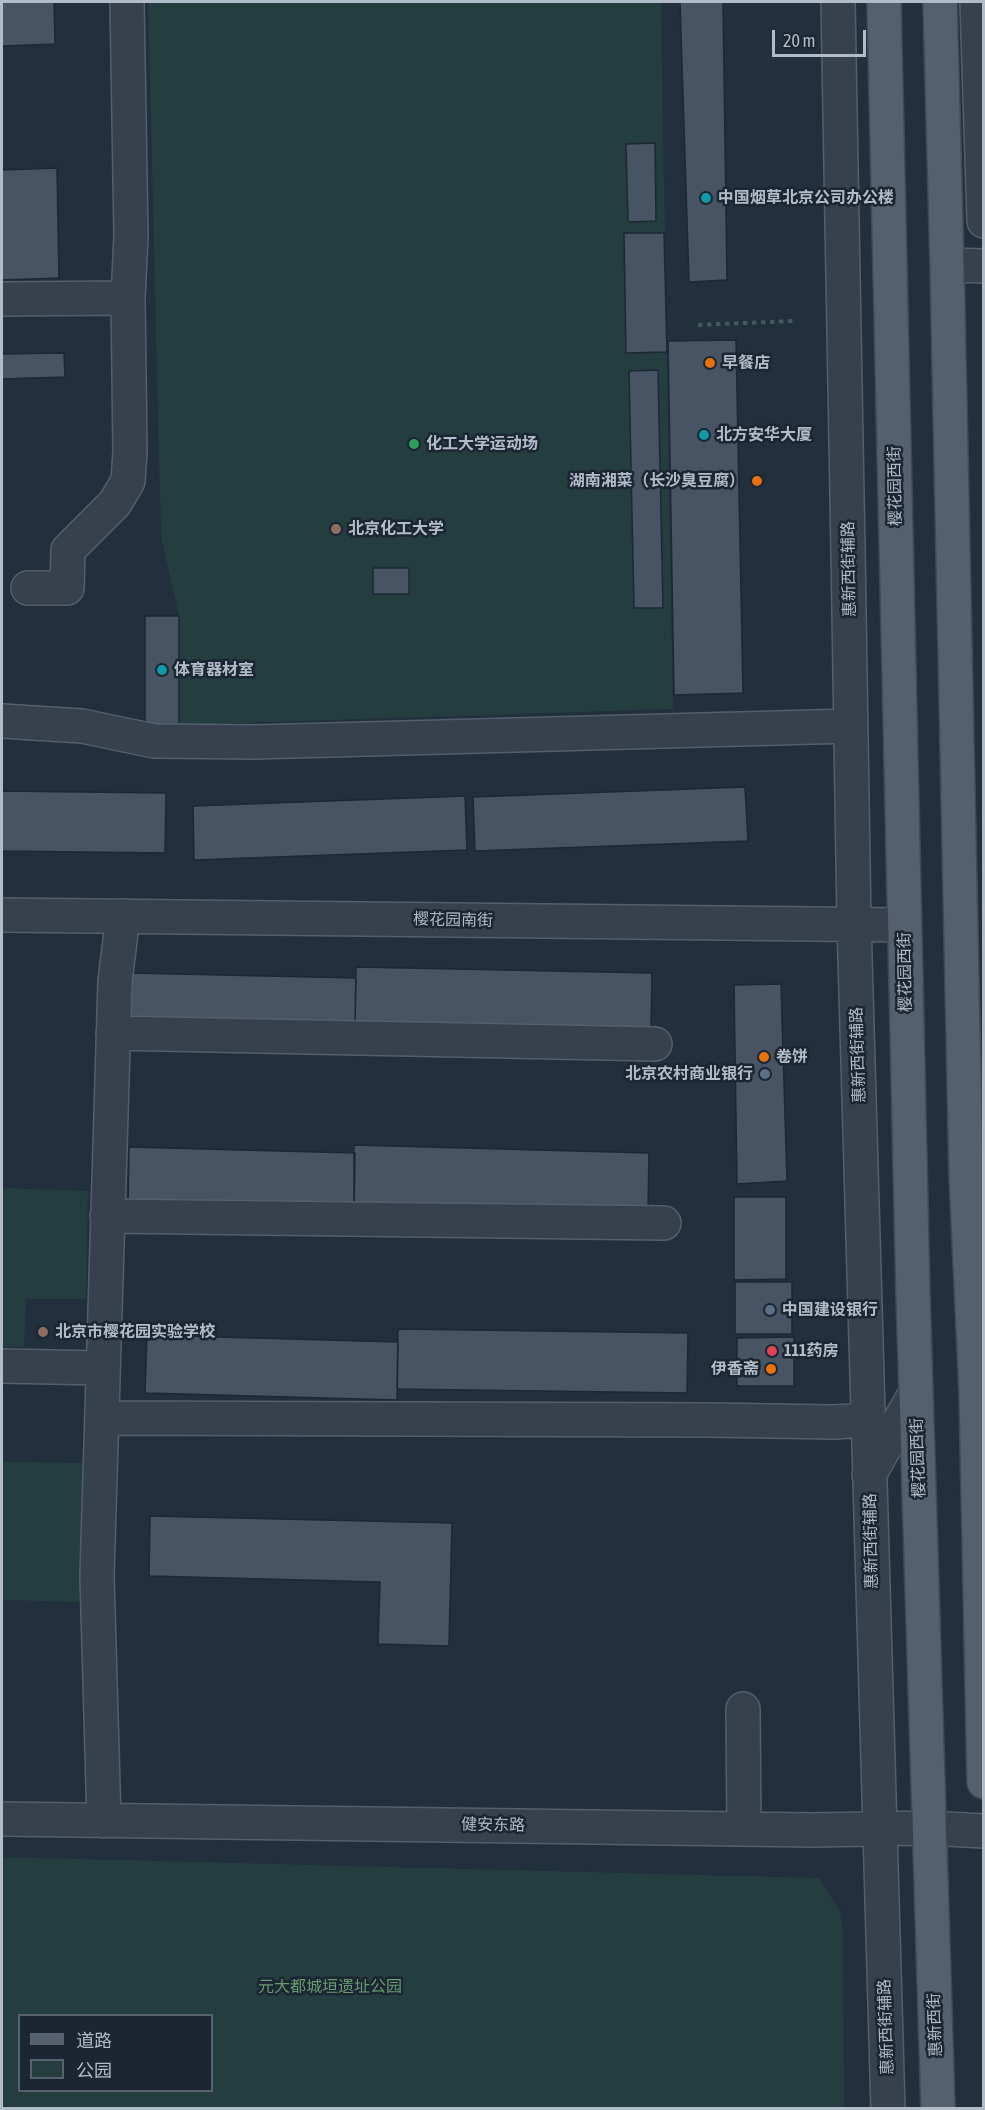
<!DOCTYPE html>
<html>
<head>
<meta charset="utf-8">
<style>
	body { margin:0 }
	#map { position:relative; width:985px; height:2110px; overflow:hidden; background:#222f3d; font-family:"Asap Condensed","Noto Sans SC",sans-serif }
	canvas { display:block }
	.frame { position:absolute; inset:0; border:3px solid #b2bcc9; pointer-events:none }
	.legend { position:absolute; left:18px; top:2014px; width:195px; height:78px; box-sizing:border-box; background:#1b2632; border:2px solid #57626e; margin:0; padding:8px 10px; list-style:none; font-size:18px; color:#b2bcc9 }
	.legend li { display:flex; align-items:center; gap:12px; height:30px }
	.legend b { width:30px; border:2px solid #57626e }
	.scale { position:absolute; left:772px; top:30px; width:94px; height:27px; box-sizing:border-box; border:3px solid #b2bcc9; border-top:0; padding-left:8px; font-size:18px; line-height:21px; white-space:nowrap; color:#b2bcc9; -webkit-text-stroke:4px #1b2632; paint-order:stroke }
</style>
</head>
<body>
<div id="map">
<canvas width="985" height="2110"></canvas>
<div class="frame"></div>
<ul class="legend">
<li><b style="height:8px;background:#54606d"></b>道路</li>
<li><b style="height:16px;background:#243d3e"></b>公园</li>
</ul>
<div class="scale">20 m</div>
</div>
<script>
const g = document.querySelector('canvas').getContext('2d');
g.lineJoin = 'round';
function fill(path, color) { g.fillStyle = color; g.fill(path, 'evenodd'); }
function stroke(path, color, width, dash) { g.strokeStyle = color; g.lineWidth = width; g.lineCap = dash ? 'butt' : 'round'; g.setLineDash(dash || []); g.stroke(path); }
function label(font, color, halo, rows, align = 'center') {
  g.font = font + ' "Asap Condensed","Noto Sans SC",sans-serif'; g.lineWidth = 5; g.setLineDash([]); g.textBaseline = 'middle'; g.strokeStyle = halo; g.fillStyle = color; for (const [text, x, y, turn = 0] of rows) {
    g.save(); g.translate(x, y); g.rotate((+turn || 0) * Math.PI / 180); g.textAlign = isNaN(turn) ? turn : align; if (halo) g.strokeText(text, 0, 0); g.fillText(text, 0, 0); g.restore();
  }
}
const green = new Path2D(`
	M148 2H661L673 709 145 726V616H179L161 537Z
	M2 1188 88 1191 86 1299H26L24 1347H2Z
	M2 1462 84 1463 82 1602 2 1600Z
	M2 1857 819 1878 840 1911 843 1932 844 2108H2ZM20 2016H212V2090H20Z`);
const building = new Path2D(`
	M2 2H54L55 44 2 46Z
	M680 2H723L727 280 689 282Z
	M655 143 656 221 628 222 626 144Z
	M57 168 59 278 2 280V170Z
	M624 233H664L667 352 626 353Z
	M736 340 743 693 674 695 668 341Z
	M64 353 65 377 2 379V354Z
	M658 370 663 608H634L629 371Z
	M373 568H409V594H373Z
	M145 616H179V724L145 726Z
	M745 787 748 841 475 851 473 797Z
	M2 791 166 793 165 853 2 851Z
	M465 796 467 850 194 860 193 806Z
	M356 967 652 973 651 1032 355 1026Z
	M131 973 356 978 355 1026 130 1029Z
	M781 984 787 1181 737 1184 734 985Z
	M354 1145 649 1153 648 1210 354 1203Z
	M129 1147 355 1153 354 1214 128 1208Z
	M734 1197H786V1279L734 1280Z
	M735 1282H792V1334H735Z
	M398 1329 688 1333 687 1393 397 1389Z
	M147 1335 398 1342 397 1400 145 1393Z
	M794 1337V1386H737V1338Z
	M150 1516 452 1523 449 1646 378 1644 380 1582 149 1576Z`);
const path = new Path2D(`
	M698 325 793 321`);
const minor = new Path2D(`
	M838 2C846 309 848 616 854 923 862 1318 875 1713 888 2108
	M977 2 984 221
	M947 265 984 266
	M2 299 128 298
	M28 588H67L68 550 115 503 128 481 130 452 128 298 131 236 127 2
	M2 721 82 726 154 741 255 742 851 726
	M2 915 904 925
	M113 1033 655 1044
	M107 1216 664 1223
	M2 1366 102 1368
	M102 1418 709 1420 834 1422 868 1420
	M869 1475 916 1392
	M743 1709 744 1829
	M2 1819 813 1830 928 1828 984 1831
	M104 1821 97 1576 115 981 123 916`);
const major = new Path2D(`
	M884 2 913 1295 938 2108
	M940 2 947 265 966 1175 976 1391 984 1782`);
const markers = [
	[706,198,6,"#0f9aa8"],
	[710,363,6,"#e8710a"],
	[704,435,6,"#0f9aa8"],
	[414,444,6,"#2e9e5b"],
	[757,481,6,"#e8710a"],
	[336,529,6,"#8d6e63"],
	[162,670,6,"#0f9aa8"],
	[764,1057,6,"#e8710a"],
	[765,1074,6,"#5c6f8a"],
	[770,1310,6,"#5c6f8a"],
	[43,1332,6,"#8d6e63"],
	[772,1351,6,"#e0444e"],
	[771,1369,6,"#e8710a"]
];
const poiNames = [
	["中国烟草北京公司办公楼",718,198],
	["早餐店",722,363],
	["北方安华大厦",716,435],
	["化工大学运动场",426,444],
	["湖南湘菜（长沙臭豆腐）",745,481,"right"],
	["北京化工大学",348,529],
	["体育器材室",174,670],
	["卷饼",776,1057],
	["北京农村商业银行",753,1074,"right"],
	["中国建设银行",782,1310],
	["北京市樱花园实验学校",55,1332],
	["111药房",784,1351],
	["伊香斋",759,1369,"right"]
];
const streetNames = [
	["樱花园西街",895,486,-91],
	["惠新西街辅路",849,569,-91],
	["樱花园南街",453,920,1],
	["樱花园西街",905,972,-91],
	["惠新西街辅路",858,1055,-92],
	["樱花园西街",918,1458,-92],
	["惠新西街辅路",871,1541,-91],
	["健安东路",493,1825,1],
	["惠新西街",935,2025,-92],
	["惠新西街辅路",886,2027,-92]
];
const parkNames = [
	["元大都城垣遗址公园",330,1987]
];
fill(green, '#243d3e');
fill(building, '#465464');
stroke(building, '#1d2834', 1.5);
stroke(minor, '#545f6b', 36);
stroke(major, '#3f4a56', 36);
stroke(path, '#425a5b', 4, [4.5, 4.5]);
stroke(minor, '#36414d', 33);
stroke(major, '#54606d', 33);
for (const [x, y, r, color] of markers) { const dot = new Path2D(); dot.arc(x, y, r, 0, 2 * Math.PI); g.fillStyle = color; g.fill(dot); stroke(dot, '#1b2632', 2); }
label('bold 16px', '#b2bcc9', '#1b2632', poiNames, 'left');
label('16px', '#b2bcc9', '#1b2632', streetNames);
label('16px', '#689b71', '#1b2632', parkNames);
</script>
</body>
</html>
